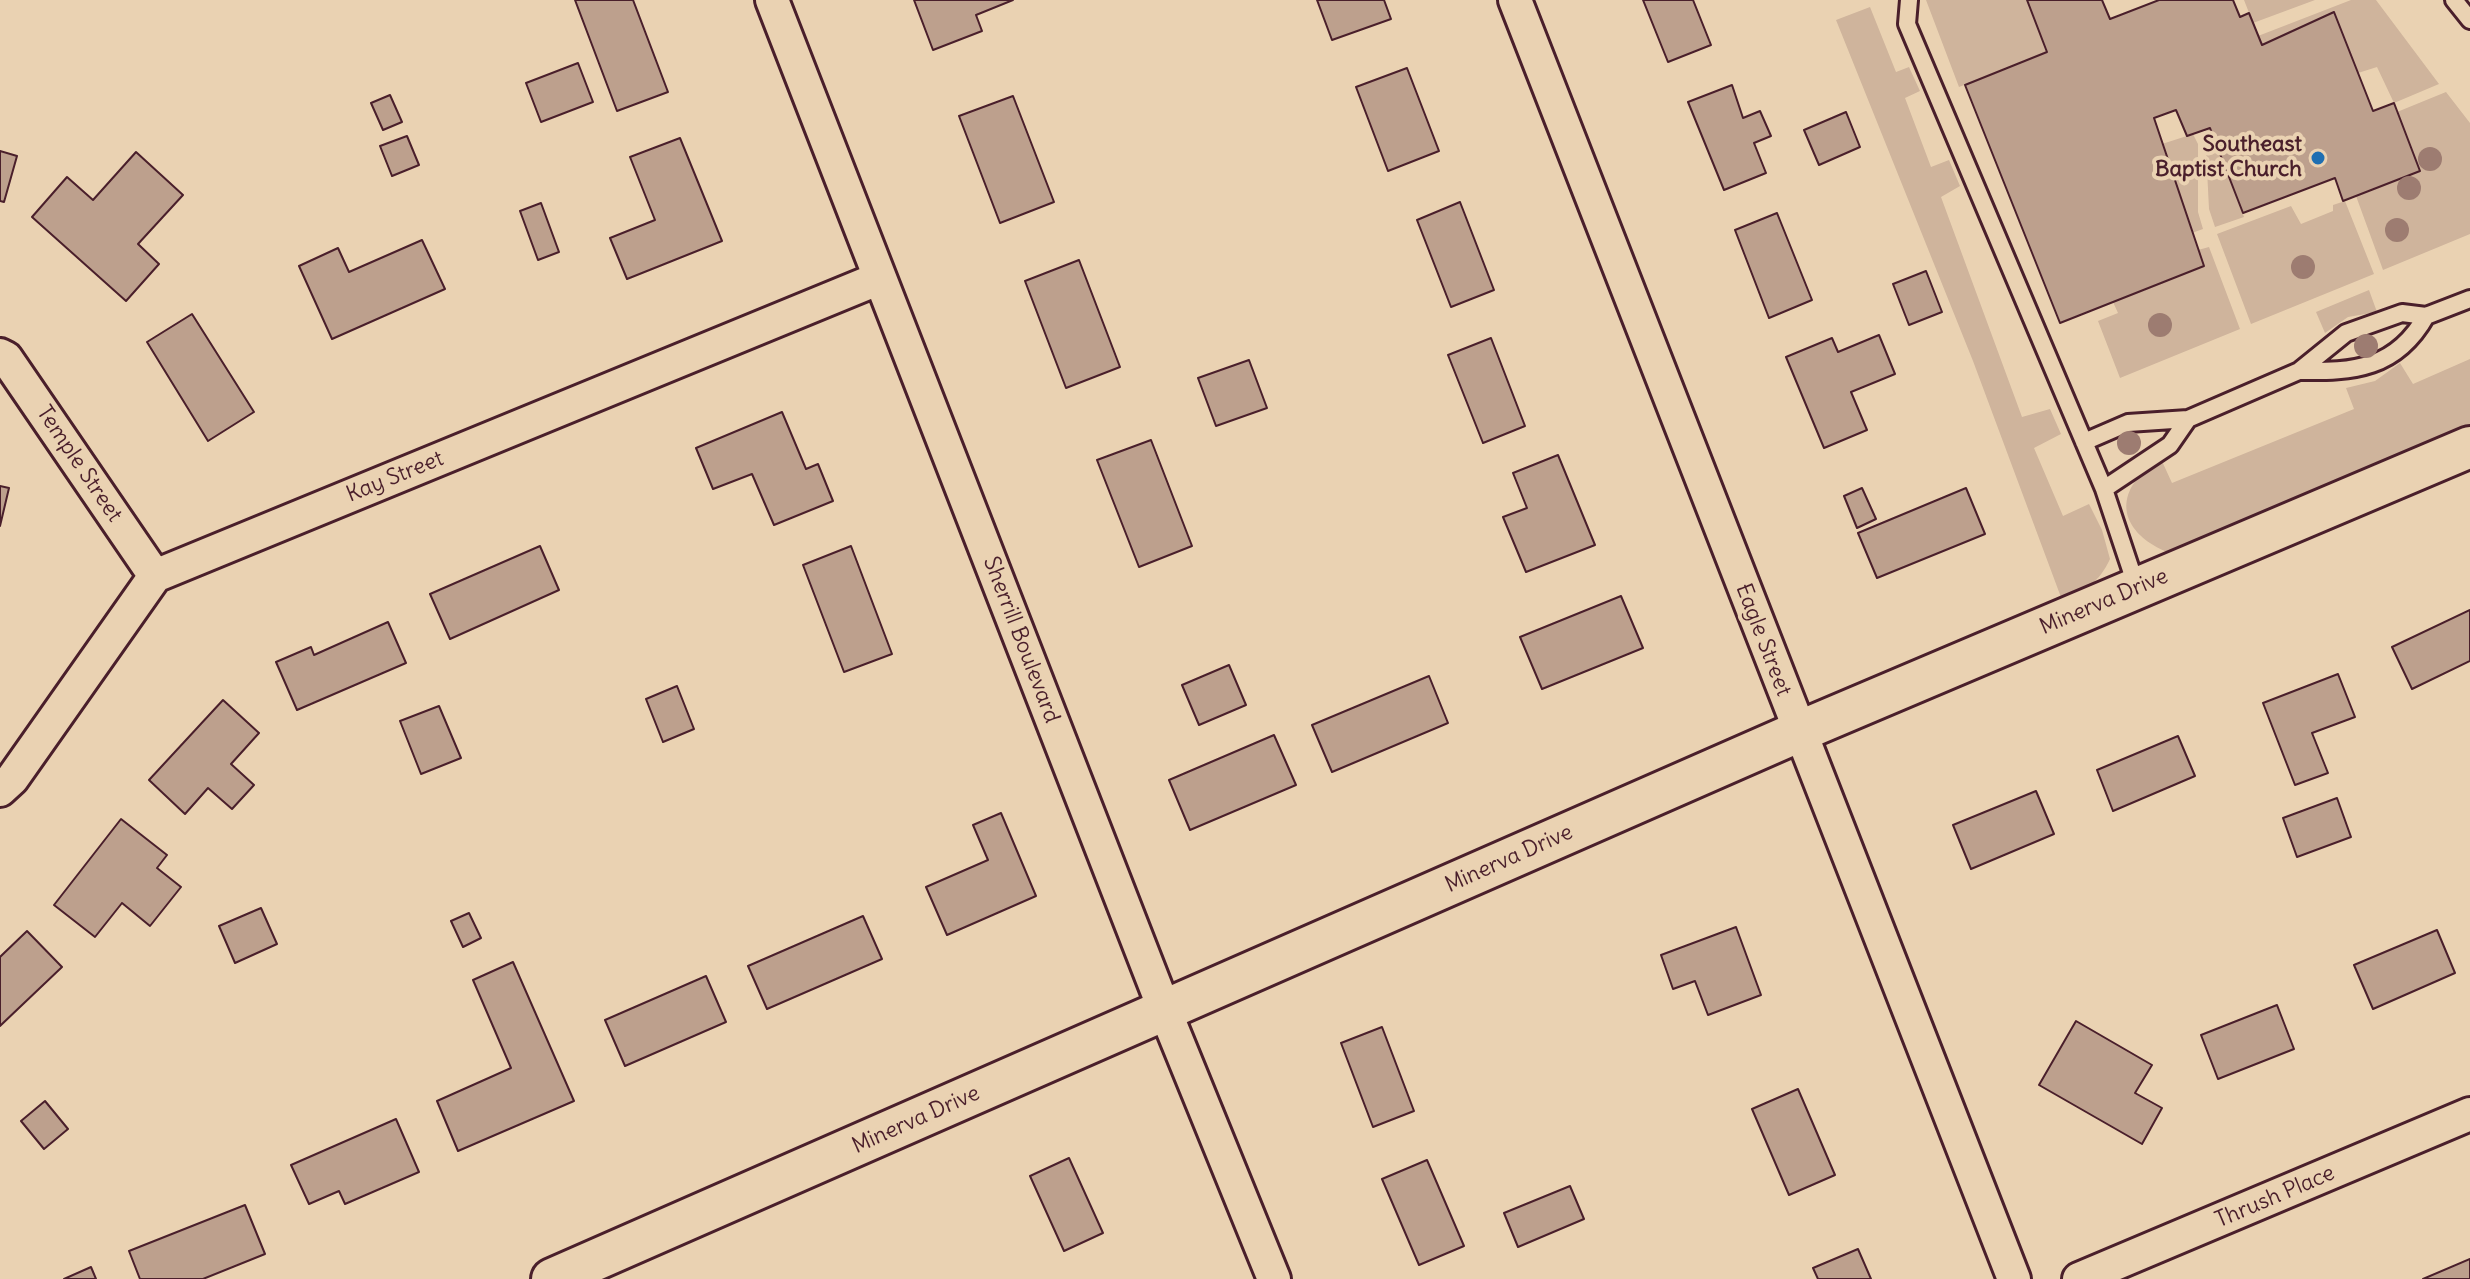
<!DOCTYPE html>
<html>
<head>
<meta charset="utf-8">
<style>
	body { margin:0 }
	canvas { display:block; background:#ead2b2 }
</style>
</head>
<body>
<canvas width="2470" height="1279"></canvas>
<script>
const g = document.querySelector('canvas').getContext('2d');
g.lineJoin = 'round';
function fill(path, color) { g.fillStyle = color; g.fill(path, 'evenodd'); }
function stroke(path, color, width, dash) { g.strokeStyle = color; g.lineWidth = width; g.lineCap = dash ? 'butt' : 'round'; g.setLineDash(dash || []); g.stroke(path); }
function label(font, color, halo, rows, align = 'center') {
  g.font = font + ' Delius,sans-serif'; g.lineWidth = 8; g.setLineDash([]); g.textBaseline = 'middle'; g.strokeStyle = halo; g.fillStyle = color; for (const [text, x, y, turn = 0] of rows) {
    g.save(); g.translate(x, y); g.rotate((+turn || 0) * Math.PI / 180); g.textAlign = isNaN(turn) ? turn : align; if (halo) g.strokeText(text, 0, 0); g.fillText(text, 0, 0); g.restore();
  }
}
const green = new Path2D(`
	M1926 0H2027L2047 52 1959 87Z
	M2244 0H2315L2253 23Z
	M2351 0H2376L2439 84 2394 103 2377 67 2358 73 2334 12 2262 45 2258 36Z
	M1870 7 1896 72 1909 67 1920 91 1905 98 1931 167 1949 160 1960 186 1941 197 2022 417 2050 409 2061 434 2034 448 2063 516 2089 504 2102 530 2110 559C2099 583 2085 590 2062 600L1973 361 1836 20Z
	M2446 92 2470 123V234L2383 270 2356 196 2420 171 2397 112Z
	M2210 128 2244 217 2215 227 2209 209 2205 130Z
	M2193 134 2198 144V212L2203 229 2192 233 2162 144Z
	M2345 201 2374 274 2251 324 2217 234 2291 206 2301 224 2333 211V205Z
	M2209 247 2240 329 2120 378 2098 321 2118 313 2113 302 2198 250Z
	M2369 290 2377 312 2348 317 2325 333 2316 312Z
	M2470 359V430L2170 553C2142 543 2114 518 2132 486 2138 476 2152 467 2161 459L2172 483 2354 409 2346 388 2375 381 2400 363 2413 384Z`);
const building = new Path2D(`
	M575 0H633L668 92 617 111Z
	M914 0H1013L976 15 982 31 933 50Z
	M1317 0H1384L1391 19 1332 40Z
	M1643 0H1693L1711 45 1668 62Z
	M2027 0H2102L2110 19 2159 0H2233L2240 17 2249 13 2262 45 2334 12 2373 111 2394 103 2420 171 2343 201 2335 178 2243 213 2210 128 2187 136 2176 110 2154 118 2204 266 2060 323 1965 85 2047 52Z
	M578 63 593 102 541 122 526 83Z
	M1407 68 1439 151 1388 171 1356 87Z
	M1732 85 1743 118 1760 111 1771 136 1754 143 1766 173 1724 190 1688 102Z
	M390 95 402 122 383 130 371 103Z
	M1013 96 1054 202 1000 223 959 116Z
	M1846 112 1860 147 1819 165 1804 130Z
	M407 136 419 165 392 176 380 146Z
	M680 138 722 241 627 279 610 238 655 220 630 157Z
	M0 151 17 156 4 202 0 201Z
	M136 152 183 195 138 244 159 264 126 301 32 217 67 177 93 200Z
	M1460 202 1494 290 1451 307 1417 220Z
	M541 203 559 252 538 260 520 211Z
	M1777 213 1812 300 1769 318 1735 230Z
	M422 240 445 289 332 339 299 266 338 248 349 272Z
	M1079 260 1120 367 1066 388 1025 281Z
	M1926 271 1942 312 1909 325 1893 284Z
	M192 314 254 412 208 441 147 342Z
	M1879 335 1895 374 1851 392 1867 430 1824 448 1786 357 1832 338 1838 352Z
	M1491 338 1525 426 1483 443 1448 355Z
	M1249 360 1267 408 1216 426 1198 378Z
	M782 412 806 469 818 464 833 501 774 525 752 474 713 489 696 448Z
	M1151 440 1192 546 1139 567 1097 460Z
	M1558 455 1595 545 1526 572 1503 517 1527 508 1513 473Z
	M0 486 9 488 0 526Z
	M1862 488 1876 519 1857 528 1844 496Z
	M1966 488 1985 534 1877 578 1858 533Z
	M540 546 559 590 450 639 430 594Z
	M851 546 892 654 844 672 803 565Z
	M1621 596 1643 648 1542 689 1520 637Z
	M2470 610V661L2412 689 2392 647Z
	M388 622 406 663 297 710 276 662 311 647 314 655Z
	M1229 665 1246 705 1199 725 1182 685Z
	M2338 674 2355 717 2312 733 2328 773 2295 785 2263 703Z
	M1429 676 1448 723 1332 772 1312 725Z
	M677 686 694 729 663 742 646 699Z
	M223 700 259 733 231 764 254 785 232 809 208 788 185 814 149 780Z
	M439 706 461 758 421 774 400 721Z
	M1274 735 1296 785 1190 830 1169 780Z
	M2178 736 2195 776 2113 811 2097 770Z
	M2036 791 2054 834 1971 869 1953 825Z
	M2337 798 2351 837 2297 857 2283 818Z
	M1001 813 1036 896 947 935 926 887 988 860 973 825Z
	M121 819 167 855 157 868 181 887 150 926 122 903 95 937 54 905Z
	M261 908 277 944 235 963 219 926Z
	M469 913 481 938 463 947 451 921Z
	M863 916 882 959 767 1009 748 966Z
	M1736 927 1761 995 1708 1015 1695 981 1673 989 1661 955Z
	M2437 930 2455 973 2373 1009 2354 965Z
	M27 931 62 967 0 1026V957Z
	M513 962 574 1101 458 1151 437 1101 511 1068 473 980Z
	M706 976 726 1022 625 1066 605 1020Z
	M2277 1005 2294 1049 2218 1079 2201 1035Z
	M2076 1021 2152 1065 2135 1093 2162 1108 2142 1144 2039 1085Z
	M1382 1027 1414 1111 1373 1127 1341 1043Z
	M1798 1089 1835 1175 1789 1195 1752 1109Z
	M45 1101 68 1129 44 1149 21 1121Z
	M396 1119 419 1172 345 1204 339 1191 309 1204 291 1165Z
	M1069 1158 1103 1233 1064 1251 1030 1176Z
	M1427 1160 1464 1246 1419 1265 1382 1179Z
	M1570 1186 1584 1219 1518 1247 1504 1213Z
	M245 1205 265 1254 203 1279H140L129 1251Z
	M1858 1249 1871 1279H1818L1813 1268Z
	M2470 1259V1279H2423Z
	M91 1267 96 1279H64Z`);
const service = new Path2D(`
	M1909 0 1907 24 2104 489 2137 588
	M2454 0 2470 20
	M2299 371C2354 372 2396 369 2426 316
	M2084 442 2128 423 2188 419 2299 371 2346 333 2402 313 2426 316 2470 299
	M2104 489 2170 445 2188 419`);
const minor = new Path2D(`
	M772 0 1165 1011 1274 1279
	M1515 0 2014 1279
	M0 355 6 358 155 576
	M0 790 12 779 155 576 880 278
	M2079 1279 2470 1114`);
const tertiary = new Path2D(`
	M552 1279 1798 732 2470 447`);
const trees = [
	[2430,159],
	[2409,188],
	[2397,230],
	[2303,267],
	[2160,325],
	[2366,346],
	[2129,443]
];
const markers = [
	[2318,158,8,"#1f6fb2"]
];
const poiNames = [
	["Southeast",2302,145],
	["Baptist Church",2302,170]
];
const streetNames = [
	["Temple Street",79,464,56],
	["Kay Street",395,477,-22],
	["Minerva Drive",2104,602,-23],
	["Sherrill Boulevard",1021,640,69],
	["Eagle Street",1763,640,69],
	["Minerva Drive",1509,859,-24],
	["Minerva Drive",916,1120,-24],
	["Thrush Place",2275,1197,-23]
];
fill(green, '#cfb49c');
fill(building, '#bda08d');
stroke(building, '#4a1f2b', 2);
stroke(service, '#4a1f2b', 22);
stroke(minor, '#4a1f2b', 38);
stroke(tertiary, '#4a1f2b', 46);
stroke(service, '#ead2b2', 16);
stroke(minor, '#ead2b2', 32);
stroke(tertiary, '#ead2b2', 40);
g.fillStyle = '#9d7c71';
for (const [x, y] of trees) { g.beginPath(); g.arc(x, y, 12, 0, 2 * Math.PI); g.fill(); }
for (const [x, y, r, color] of markers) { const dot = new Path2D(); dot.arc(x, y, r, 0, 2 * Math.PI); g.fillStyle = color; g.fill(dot); stroke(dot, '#ead2b2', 3); }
label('bold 22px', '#4a1f2b', '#ead2b2', poiNames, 'right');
label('22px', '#4a1f2b', '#ead2b2', streetNames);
</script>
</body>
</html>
